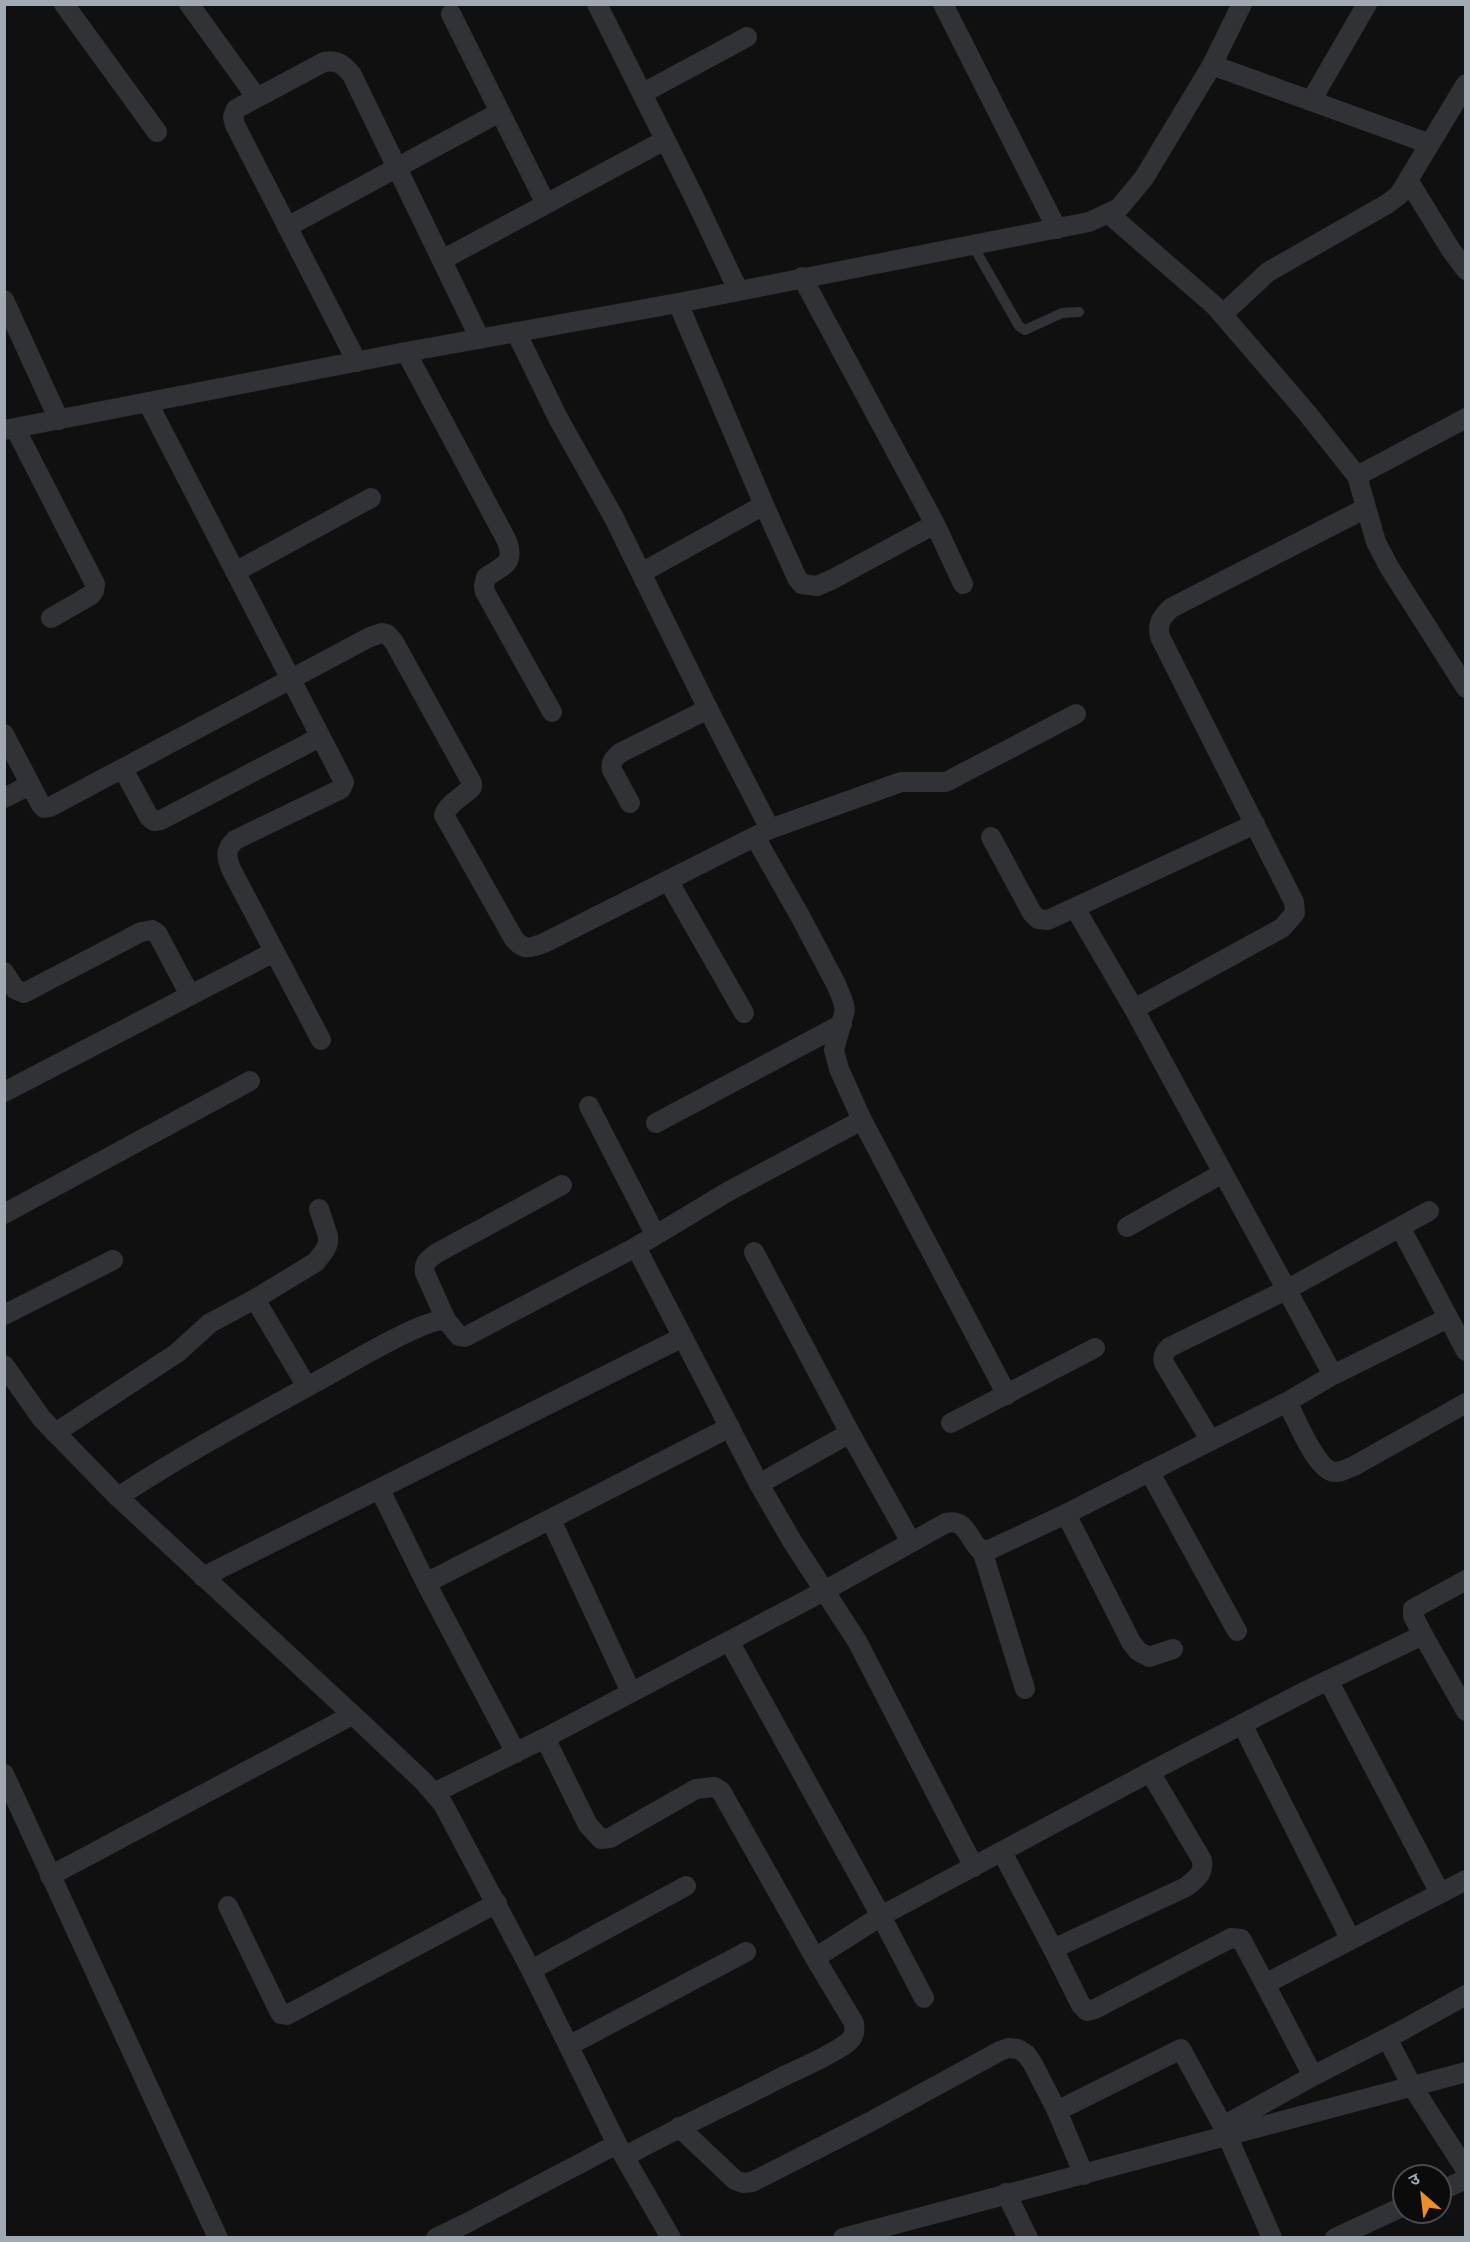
<!DOCTYPE html>
<html>
<head>
<meta charset="utf-8">
<style>
	body { margin:0 }
	#map { position:relative; width:1470px; height:2242px; overflow:hidden; background:#101011; font-family:Figtree,"Noto Sans Devanagari",sans-serif }
	canvas { display:block }
	.frame { position:absolute; inset:0; border:6px solid #a1a9b2; pointer-events:none }
	.north { position:absolute; left:1392px; top:2164px; width:60px; height:60px; box-sizing:border-box; background:#0b0b0c; border:2px solid #474a4e; border-radius:50%; rotate:332deg; font-size:16px; font-weight:700; line-height:24px; text-align:center; color:#a1a9b2 }
	.north::after { content:''; display:block; margin:auto; width:21px; height:27px; background:#ee8e2a; clip-path:polygon(50% 0,100% 100%,50% 72%,0 100%) }
</style>
</head>
<body>
<div id="map">
<canvas width="1470" height="2242"></canvas>
<div class="frame"></div>
<div class="north">उ</div>
</div>
<script>
const g = document.querySelector('canvas').getContext('2d');
g.lineJoin = 'round';
function stroke(path, color, width, dash) { g.strokeStyle = color; g.lineWidth = width; g.lineCap = dash ? 'butt' : 'round'; g.setLineDash(dash || []); g.stroke(path); }
const lane = new Path2D(`
	M972 244 1019 326 1025 330 1062 313 1079 312`);
const street = new Path2D(`
	M64 4 157 132
	M189 4 257 98
	M597 4 694 197 738 290
	M943 4 1057 229
	M451 14 546 204
	M1212 65 1430 144
	M643 93 747 37
	M1311 101 1367 4
	M1408 180 1451 250 1466 270
	M1109 214 1215 306 1307 413 1357 476 1376 542 1389 567 1466 688
	M287 227 500 112
	M442 260 665 140
	M802 277 935 524
	M4 300 59 420
	M678 303 764 505
	M1223 314 1268 272 1387 204 1399 195 1466 84
	M516 332 558 418 613 516 708 709 770 829
	M406 352 507 541C515 564 504 565 486 577L484 586 485 592 552 712
	M357 362 235 125 233 117 236 109 324 62C338 60 343 64 352 75L480 339
	M148 403 344 782 341 789 235 840C225 850 226 856 231 869L321 1040
	M15 428 95 584 94 591 91 595 51 618
	M4 430 406 352 678 303 1089 222 1119 208 1144 178 1212 65 1242 4
	M1357 476 1466 418
	M235 572 371 498
	M641 573 764 505 797 578 802 584 817 586 833 579 935 524 963 584
	M4 734 41 805 44 808 50 807 370 637 382 633 387 634 394 642 472 783V787C464 796 448 803 444 815L514 939C524 951 531 948 544 943L770 829 901 782H946L1076 714
	M123 769 149 817 154 821 161 820 320 737
	M4 798 30 785
	M630 803 612 770C610 762 614 759 620 753L708 709
	M991 837 1032 913 1038 919 1048 920 1255 824
	M669 882 744 1013
	M1075 908 1134 1009 1333 1375
	M4 972 15 989 24 993 141 932 152 930 157 933 190 995
	M1134 1009 1282 928 1295 913 1294 902 1160 637C1157 623 1161 618 1171 608L1366 508
	M4 1092 274 952
	M589 1106 655 1234
	M862 1120 1007 1395
	M656 1123 842 1024
	M4 1214 250 1081
	M1127 1227 1223 1173
	M1400 1227 1466 1351
	M636 1247 729 1191 862 1120 839 1069 834 1050 845 1010 843 1001 836 984 800 916 755 837
	M754 1252 850 1433 911 1542
	M255 1299 307 1387
	M4 1315 113 1260
	M1448 1318 1333 1375 1287 1402C1296 1418 1314 1465 1331 1471 1339 1474 1346 1469 1354 1466L1466 1403
	M446 1320 425 1273C423 1262 429 1259 437 1253L562 1185
	M4 1365 42 1419 118 1497 368 1729 423 1781 443 1804 531 1970 617 2144 671 2238
	M951 1423 1095 1348
	M55 1433 177 1353 210 1323 255 1299 316 1262 325 1250 328 1243V1236L319 1209
	M1211 1441 1164 1363C1162 1356 1164 1352 1170 1347L1286 1290 1429 1211
	M1149 1471 1237 1631
	M759 1484 850 1433
	M380 1490 426 1583 730 1427
	M118 1497C185 1453 256 1415 327 1376 350 1363 425 1318 446 1320L459 1336 465 1337 636 1247 759 1484 792 1541 857 1641 974 1867
	M1066 1514 1131 1642 1138 1651 1149 1657 1173 1649
	M551 1520 631 1692
	M982 1550 1025 1689
	M203 1577 683 1337
	M426 1583 516 1753
	M1423 1635 1413 1616V1609L1466 1580
	M729 1641 881 1916 924 1998
	M1328 1680 1440 1893
	M1242 1724 1350 1938
	M4 1774 218 2238
	M434 1793 545 1738
	M1002 1852 1053 1949 1186 1887C1197 1878 1204 1874 1202 1860L1150 1772
	M50 1876 352 1715
	M228 1906 278 2009 281 2014 287 2015 497 1903
	M1053 1949 1081 2005 1087 2011 1095 2009 1231 1938 1241 1939 1265 1984
	M815 1958 721 1791 714 1787 696 1789 610 1838 601 1839 588 1825 545 1738 824 1591 946 1523C965 1518 968 1537 979 1549L989 1550 1066 1514 1287 1402
	M531 1970 686 1886
	M1387 2038 1412 2086 1466 2170
	M570 2045 746 1952
	M1313 2076 1401 2031 1466 1995
	M1057 2111 1181 2049 1223 2126 1272 2238
	M1223 2126 1313 2076 1265 1984 1466 1880
	M679 2127 735 2180 743 2183 752 2182 870 2122 1000 2051 1008 2048 1018 2049 1026 2054 1033 2064 1057 2111 1084 2175
	M626 2156C677 2128 730 2104 782 2077 803 2067 828 2057 847 2043 855 2037 855 2031 854 2023L815 1958 881 1916 1150 1772 1308 1690 1423 1635 1466 1711
	M1440 2191 1466 2179
	M1006 2193 1028 2238
	M436 2238 465 2224 617 2144
	M843 2238 1466 2072
	M1335 2238 1404 2206`);
stroke(lane, '#313236', 10);
stroke(street, '#313236', 20);
</script>
</body>
</html>
